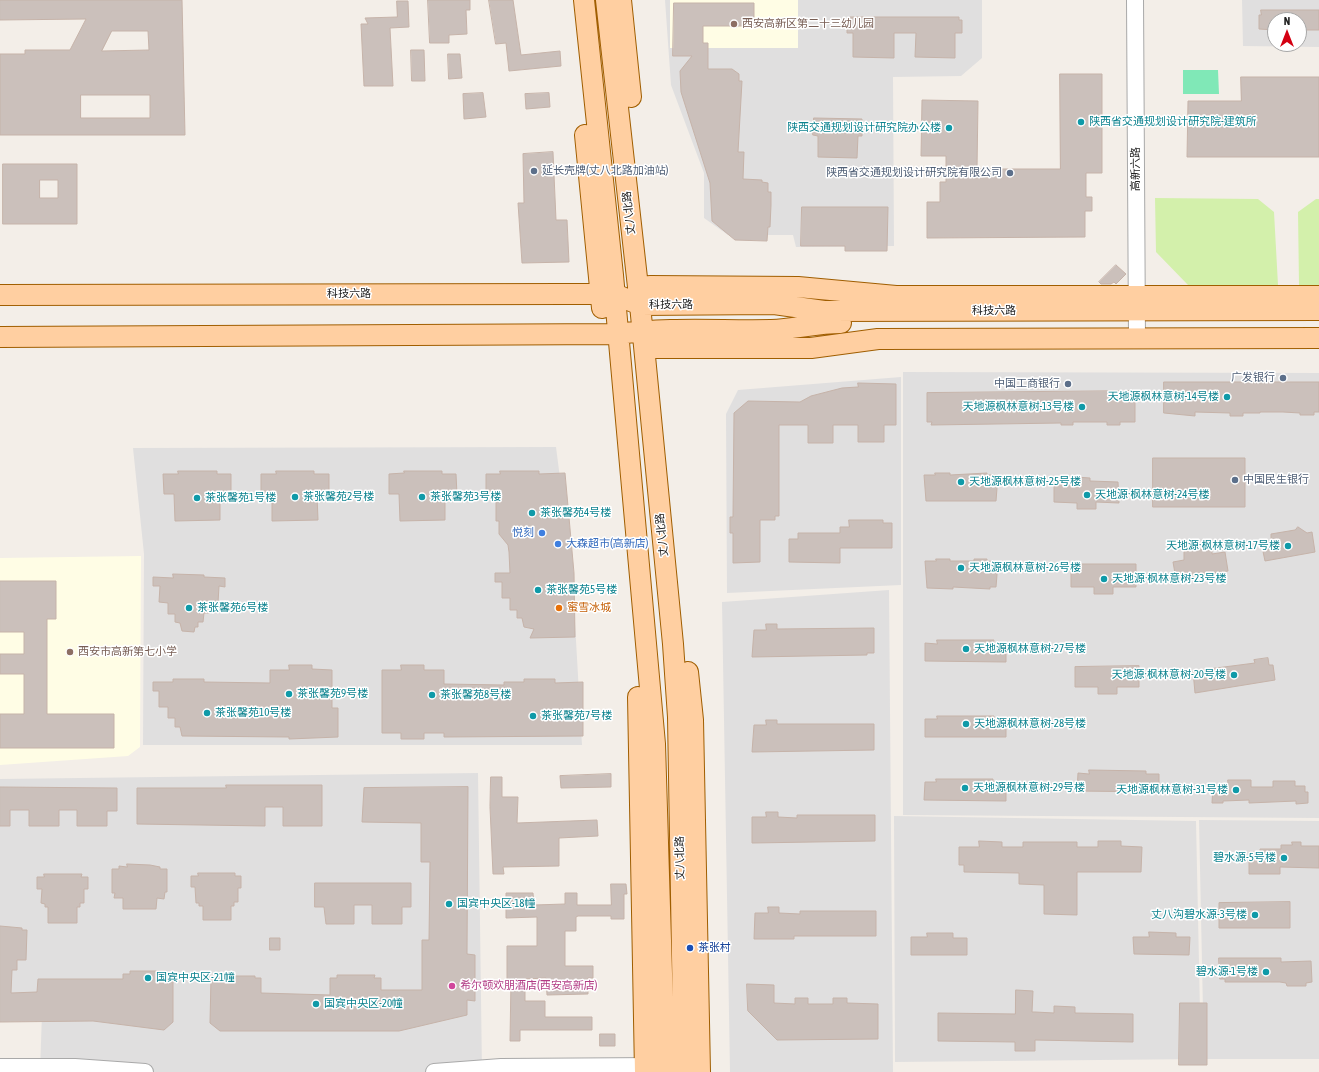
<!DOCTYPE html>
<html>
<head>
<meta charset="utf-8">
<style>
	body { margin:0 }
	#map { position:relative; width:1319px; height:1072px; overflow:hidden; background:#f3eee8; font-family:"Asap Condensed",sans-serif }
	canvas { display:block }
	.north { position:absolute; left:1267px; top:12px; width:40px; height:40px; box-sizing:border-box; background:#fff; border:1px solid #a7a7a7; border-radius:50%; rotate:0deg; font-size:11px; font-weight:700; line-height:16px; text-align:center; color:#222 }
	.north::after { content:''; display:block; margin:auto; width:14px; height:18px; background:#d40012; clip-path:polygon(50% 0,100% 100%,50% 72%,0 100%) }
</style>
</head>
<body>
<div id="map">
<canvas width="1319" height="1072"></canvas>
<div class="north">N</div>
</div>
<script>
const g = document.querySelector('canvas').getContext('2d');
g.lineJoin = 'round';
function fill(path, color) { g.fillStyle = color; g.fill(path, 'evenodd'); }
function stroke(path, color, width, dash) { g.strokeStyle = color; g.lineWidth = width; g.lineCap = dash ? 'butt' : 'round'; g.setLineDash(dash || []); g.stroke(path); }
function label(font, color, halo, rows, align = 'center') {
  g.font = font + ' "Asap Condensed","Noto Sans SC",sans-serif'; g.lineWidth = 3; g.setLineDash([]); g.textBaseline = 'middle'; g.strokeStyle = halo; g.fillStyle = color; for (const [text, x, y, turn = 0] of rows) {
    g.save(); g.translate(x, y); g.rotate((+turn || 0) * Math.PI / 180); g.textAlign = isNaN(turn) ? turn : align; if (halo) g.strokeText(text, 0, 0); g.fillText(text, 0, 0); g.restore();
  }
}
const residential = new Path2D(`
	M665 0H982V58L961 76 893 77 894 246 796 247 793 235H728L704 218V173L671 85Z
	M1242 0H1319V47L1243 46ZM1275 20H1299V44H1275Z
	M903 372 1319 373V818L903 815Z
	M901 377V585L727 593 726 414 738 390Z
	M556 447 572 571 582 745H143L144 554 133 448Z
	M889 590 893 1072H730L722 602Z
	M478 773 482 1072H40L42 1013 0 1014V779Z
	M894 816 1196 821 1201 1059 895 1062Z
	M1199 820 1319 821V1059H1204Z`);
const education = new Path2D(`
	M670 0H798V48H670Z
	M141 556 140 747 128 756 0 765V558Z`);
const grass = new Path2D(`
	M1155 198 1258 199 1274 212 1278 285H1188L1156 252Z
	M1316 199H1319V285H1299L1298 212Z`);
const pitch = new Path2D(`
	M1183 70H1218L1219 94H1183Z`);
const building = new Path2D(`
	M0 0H182L185 135H0V54H25V50H70L86 19 0 20ZM112 31H148L149 50 102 51ZM81 95H150V118H81Z
	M428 0H470V10H466L467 34 449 35V43H430Z
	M489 0H513L521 55 560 51 561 66 509 71 506 43 496 44Z
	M397 1H408L409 27 390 28 393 86H364L361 24H368L365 18 397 17Z
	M674 3H754V26H703V43H708V69H732L739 74V81H742L738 152H744L743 179 762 180V182L768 183V192H771V205L770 227H768L767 241 735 240 712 221 710 183 681 92 680 71 692 56H673Z
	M1261 10H1319V30H1299V20H1275V30L1259 29V15H1261Z
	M850 17H959V20H962V33H955V58L915 57 916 33H894V58L853 57V33H847V20H850Z
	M411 50H424L425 81H412Z
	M448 54H460L462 78 449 79Z
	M1060 74H1102V173H1086V197H1092V211H1085V237L927 238V202H940V182H946V156H921L922 100 978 101 977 169H1060Z
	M1241 77H1319V157H1187L1188 101H1241Z
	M483 93 486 117 464 119 463 94Z
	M549 93 550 107 526 109 525 94Z
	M814 118 862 119V136H858L857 158 818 157V136L813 135Z
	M553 152 556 220H567L569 262 522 263 518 203H524L523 154Z
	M3 164H77V224H3ZM40 180H58V198H40Z
	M802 207H888L887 251H845V246H801Z
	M1116 265 1126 274 1116 284 1114 282 1111 284H1101L1099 282Z
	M1164 382H1319V412H1314V415H1300V413L1283 412H1260V413H1243V416H1230V413L1195 412V416L1164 413Z
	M858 383 896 384V425H884V442H858V425H833V443H808V425H779V516H775V520H760V562L733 563V533H730V517H733L734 413 748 401 800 402 811 396 842 388 858 387Z
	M1135 391V422H1120V425H1107V422H1073V425H1061V423L931 425 932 422H927V393Z
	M1153 458H1245V507H1153Z
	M178 471H217V474H231V495H220V520L175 521 174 494H164L163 474H178Z
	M276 471H314V474H329V495H317L318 520 272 521V494H261V474H276Z
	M404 471H442V474H456L457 495H445V520L400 521 399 494H389V474L404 473Z
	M500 471H539V474L565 473 574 573 575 637 530 638 534 629 524 627 522 618H517V610H510V598H502V582H495V573H510L509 552 508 545 499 534V521H496V494H486V474H500Z
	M935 473H950V475L987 473V475H998L996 501H926L924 475H935Z
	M1076 477 1090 478V481L1118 482 1119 503 1096 502V509H1077V503L1054 502V481H1076Z
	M849 520H883V523H892V548H840V563L789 562V539H798V533H840V527H849Z
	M1298 527 1307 533 1312 532 1315 552 1265 561 1261 542 1271 541V534L1295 530Z
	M1212 548V554L1225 552 1228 571 1176 579 1173 562 1184 560V552Z
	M936 559H950V561H974V559H987V561L998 562 996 587H990V589L953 587V589L927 588 925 561H936Z
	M1073 564H1136V587H1113V594H1094V587H1071V572H1073Z
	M173 574 204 575V577L225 578V587L219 586 218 603 210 602V613H204L203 622H198V627H195L194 632 182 631 180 623 175 622V614H168V603L159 602 160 586H153V577L173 578Z
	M0 581H56V619H47V714H114V748H0V714H24V674H0V654H24V632H0Z
	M766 624H777V629L874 628V653H867V655L752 657 754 630H766Z
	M937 640H994L993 644H1006V662L925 661V643L937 644Z
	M1268 658 1269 665H1273L1275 680 1195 693 1193 671 1255 663 1254 660Z
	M289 665H312V669L332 670V708H338V737L289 739V737L182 736 180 727H175V718H168V707H159V691H153V682H173V679H204V682L270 683V670H289Z
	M401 665H424V670H444V684L504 685V682H524V679H555V683L583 682V736L444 737V733H424V739H401V733H382V670H401Z
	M1139 666V687H1117V694H1098V687H1075V667Z
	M937 716H994V719H1006V737H925V719H937Z
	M766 720H777V724H874V750L752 752 754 725H766Z
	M1089 770 1146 771V774H1159V792L1077 791 1078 773 1089 774Z
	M611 774V787L561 788 560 776Z
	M491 777H502V797H518L517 823 597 820 598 836 559 838V866L503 867 504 874H493L490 807Z
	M936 779H993V782L1006 783V801L924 800 925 782H936Z
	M1228 780H1251V787H1273V781H1295V786H1305V792H1308V803L1296 804V801L1249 803V800L1223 801V803H1212L1213 786H1228Z
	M226 785H322V826H283V807H265V826L137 824V788H226Z
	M0 787 117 788V811H107V826H77V810H59V826H29V810H10V826H0Z
	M468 787 467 954 475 955V1001L467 1000V1015L399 1031H220L210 1023 211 978H217V976H255V978H261V993L330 995V978H337V975H375L374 978H381V990H422V940H429L430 862H421V823L362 822 364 788Z
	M766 812H778V817L797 818V815H875V841L752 843V817H766Z
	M979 841 1002 842V847H1023V842H1077V847H1098V841H1121V846L1142 847 1141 872H1077V915L1044 914V885L1019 884V873L964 872V865H959V847H979Z
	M1292 842H1301V846H1319V868L1280 867V874H1249V852H1260V849H1281V845H1292Z
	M127 864 150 865 160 867V869H167V892H165L164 899 157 898 156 909H123V898H114L115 893H112V869H119V866L127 867Z
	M198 873H235V876H241V888H238V902H234V906H231V920H203V906H199V903H196L195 887H191V876H198Z
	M44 874H82L81 877H88V889H84V903H80V907H77V923H48V907H45V904L41 903 42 889H37V877H44Z
	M315 883H411V907H402V924H372V905H354V924H326L324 907H315Z
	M611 884H626L627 894H624V919H611V916H578L576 917V931H565V966H593V978H588V994L547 995 546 978 525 979V1001H545V1017H592V1030H520V1041H510L511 979H507V946H537V917L506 918V893H533L534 905 565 904V893H577V905H611Z
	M1290 902V928H1219V903Z
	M768 907H779V913L800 914V911H876V936H794V939H754L755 913H768Z
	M0 926 22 928V930H27L26 960H17V970H12L11 993 37 992 38 979H123V974H130V971H167V974H173V1022L164 1030 93 1021 0 1022Z
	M1149 932 1176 933V937H1190L1189 955 1134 954 1133 937H1149Z
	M927 933H953V938H967V955H911V937H927Z
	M270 938H280V950H270Z
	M1219 958H1281V962L1311 961 1312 982 1306 983V986H1287L1286 983 1280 982H1225V979H1220Z
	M747 984 774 985V1003L795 1004V998H808V1004H833V998H847V1003L878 1004V1039L777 1040 748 1011Z
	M1016 990 1033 991 1032 1012H1035L1054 1013V1006L1075 1007V1013L1133 1014V1042L1035 1040V1051H1015V1042L938 1041V1013L1015 1014Z
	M1180 1003H1207V1065H1179Z
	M600 1034H615V1046H600Z`);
const minor = new Path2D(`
	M1135 0 1137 338
	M0 1067H75L145 1072
	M434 1072 501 1067 656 1066`);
const major = new Path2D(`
	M584 0 613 275 655 744 665 1072
	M606 0 640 305 673 644 678 717 684 1072
	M621 0 631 97
	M585 135 602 308
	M0 295 568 294H615L640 305 774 304 824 311 1319 310
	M640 305 650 286 798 287 896 296H1319
	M642 331 656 348H811L878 339 1319 338
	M0 337 618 334C669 327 720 331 771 330 795 329 817 323 841 323
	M688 672 693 720 700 1072
	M638 697 645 1072`);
const markers = [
	[734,24,4,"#8d6e63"],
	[1081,122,4,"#0f9aa8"],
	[949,128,4,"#0f9aa8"],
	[534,171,4,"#5c6f8a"],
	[1010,173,4,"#5c6f8a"],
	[1283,378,4,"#5c6f8a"],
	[1068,384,4,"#5c6f8a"],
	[1227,397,4,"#0f9aa8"],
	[1082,407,4,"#0f9aa8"],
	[1235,480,4,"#5c6f8a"],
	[961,482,4,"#0f9aa8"],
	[1087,495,4,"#0f9aa8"],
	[295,497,4,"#0f9aa8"],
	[422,497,4,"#0f9aa8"],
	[197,498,4,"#0f9aa8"],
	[532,513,4,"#0f9aa8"],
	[542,533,4,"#3f7fe0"],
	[558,544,4,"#3f7fe0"],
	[1288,546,4,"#0f9aa8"],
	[961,568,4,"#0f9aa8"],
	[1104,579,4,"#0f9aa8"],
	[538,590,4,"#0f9aa8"],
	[189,608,4,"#0f9aa8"],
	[559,608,4,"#e8710a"],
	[966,649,4,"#0f9aa8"],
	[70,652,4,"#8d6e63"],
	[1234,675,4,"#0f9aa8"],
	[289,694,4,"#0f9aa8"],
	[432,695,4,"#0f9aa8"],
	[207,713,4,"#0f9aa8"],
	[533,716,4,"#0f9aa8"],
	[966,724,4,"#0f9aa8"],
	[965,788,4,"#0f9aa8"],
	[1236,790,4,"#0f9aa8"],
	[1284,858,4,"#0f9aa8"],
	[449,904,4,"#0f9aa8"],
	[1255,915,4,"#0f9aa8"],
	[690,948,4,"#1a4fb4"],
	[1266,972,4,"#0f9aa8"],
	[148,978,4,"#0f9aa8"],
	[452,986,4,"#d1479c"],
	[316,1004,4,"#0f9aa8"]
];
const educationNames = [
	["西安高新区第二十三幼儿园",742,24],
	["西安市高新第七小学",78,652]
];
const cultureNames = [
	["陕西省交通规划设计研究院-建筑所",1089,122],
	["陕西交通规划设计研究院办公楼",941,128,"right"],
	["天地源枫林意树-14号楼",1219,397,"right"],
	["天地源枫林意树-13号楼",1074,407,"right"],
	["天地源枫林意树-25号楼",969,482],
	["天地源·枫林意树-24号楼",1095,495],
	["茶张馨苑2号楼",303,497],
	["茶张馨苑3号楼",430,497],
	["茶张馨苑1号楼",205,498],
	["茶张馨苑4号楼",540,513],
	["天地源·枫林意树-17号楼",1280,546,"right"],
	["天地源枫林意树-26号楼",969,568],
	["天地源·枫林意树-23号楼",1112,579],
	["茶张馨苑5号楼",546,590],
	["茶张馨苑6号楼",197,608],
	["天地源枫林意树-27号楼",974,649],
	["天地源·枫林意树-20号楼",1226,675,"right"],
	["茶张馨苑9号楼",297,694],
	["茶张馨苑8号楼",440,695],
	["茶张馨苑10号楼",215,713],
	["茶张馨苑7号楼",541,716],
	["天地源枫林意树-28号楼",974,724],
	["天地源枫林意树-29号楼",973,788],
	["天地源枫林意树-31号楼",1228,790,"right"],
	["碧水源-5号楼",1276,858,"right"],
	["国宾中央区-18幢",457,904],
	["丈八沟碧水源-3号楼",1247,915,"right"],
	["碧水源-1号楼",1258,972,"right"],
	["国宾中央区-21幢",156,978],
	["国宾中央区-20幢",324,1004]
];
const streetNames = [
	["高新六路",1136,169,-90],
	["丈八北路",629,213,-96],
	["科技六路",349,294],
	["科技六路",671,305],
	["科技六路",994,311],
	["丈八北路",662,535,-96],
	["丈八北路",680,858,-91]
];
const serviceNames = [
	["延长壳牌(丈八北路加油站)",542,171,"left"],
	["陕西省交通规划设计研究院有限公司",1002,173],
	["广发银行",1275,378],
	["中国工商银行",1060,384],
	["中国民生银行",1243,480,"left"]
];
const shopNames = [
	["悦刻",534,533],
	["大森超市(高新店)",566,544,"left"]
];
const foodNames = [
	["蜜雪冰城",567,608]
];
const transitNames = [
	["茶张村",698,948]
];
const hotelNames = [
	["希尔顿欢朋酒店(西安高新店)",460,986]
];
fill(residential, '#e0dfdf');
fill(education, '#fffde5');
fill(grass, '#d3f0ab');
fill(pitch, '#80e8b7');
fill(building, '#cbc0bb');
stroke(building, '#c6b3a9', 1);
stroke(minor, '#a9a9a9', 18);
stroke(major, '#a05e00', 22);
stroke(minor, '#fff', 16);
stroke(major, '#ffcfa1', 20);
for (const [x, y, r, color] of markers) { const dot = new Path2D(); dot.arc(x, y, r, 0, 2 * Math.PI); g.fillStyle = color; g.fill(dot); stroke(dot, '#fff', 1.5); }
label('11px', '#785e54', '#fff', educationNames, 'left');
label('11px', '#0d838f', '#fff', cultureNames, 'left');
label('11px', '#222', '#fff', streetNames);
label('11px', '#4e5e75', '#fff', serviceNames, 'right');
label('11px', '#366cbe', '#fff', shopNames, 'right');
label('11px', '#c56008', '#fff', foodNames, 'left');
label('11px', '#164399', '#fff', transitNames, 'left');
label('11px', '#b23c85', '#fff', hotelNames, 'left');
</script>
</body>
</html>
